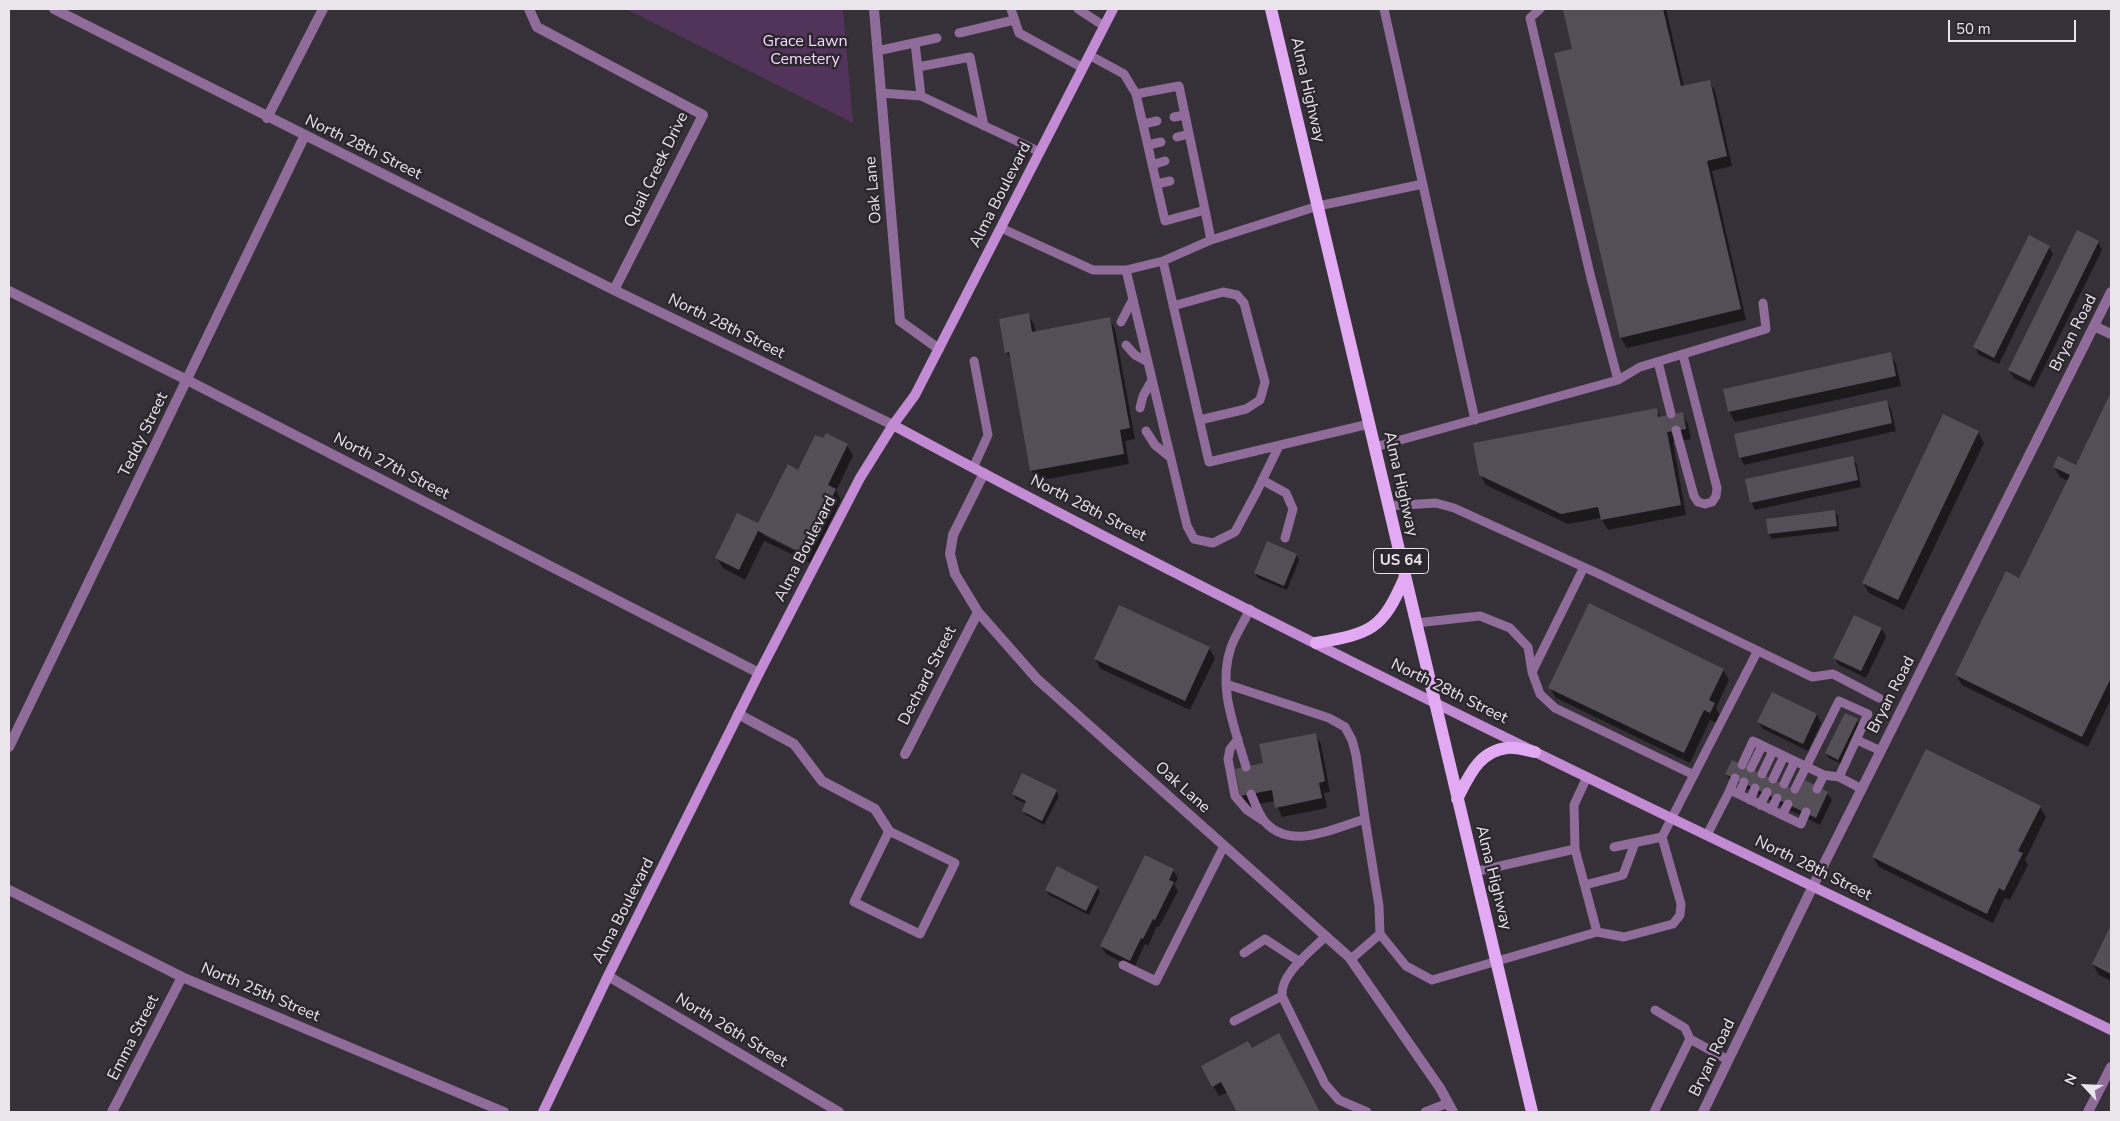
<!DOCTYPE html>
<html>
<head>
<meta charset="utf-8">
<style>
	body { margin:0 }
	#map { position:relative; width:2120px; height:1121px; overflow:hidden; background:#363038; font-family:"Nunito Sans",sans-serif }
	canvas { display:block }
	.frame { position:absolute; inset:0; border:10px solid #e9e5ea; pointer-events:none }
	.north { position:absolute; left:2060px; top:1061px; width:50px; height:50px; -webkit-text-stroke:4px #2c272e; paint-order:stroke; rotate:295deg; font-size:14px; font-weight:700; line-height:20px; text-align:center; color:#e9e5ea }
	.north::after { content:''; display:block; margin:auto; width:18px; height:22px; background:#e9e5ea; clip-path:polygon(50% 0,100% 100%,50% 72%,0 100%) }
	.scale { position:absolute; left:1948px; top:20px; width:128px; height:22px; box-sizing:border-box; border:2px solid #e9e5ea; border-top:0; padding-left:6px; font-size:15px; line-height:18px; white-space:nowrap; color:#e9e5ea; -webkit-text-stroke:4px #2c272e; paint-order:stroke }
</style>
</head>
<body>
<div id="map">
<canvas width="2120" height="1121"></canvas>
<div class="frame"></div>
<div class="north">N</div>
<div class="scale">50 m</div>
</div>
<script>
const g = document.querySelector('canvas').getContext('2d');
g.lineJoin = 'round';
function fill(path, color) { g.fillStyle = color; g.fill(path, 'evenodd'); }
function stroke(path, color, width, dash) { g.strokeStyle = color; g.lineWidth = width; g.lineCap = dash ? 'butt' : 'round'; g.setLineDash(dash || []); g.stroke(path); }
function label(font, color, halo, rows, align = 'center') {
  g.font = font + ' "Nunito Sans",sans-serif'; g.lineWidth = 5; g.setLineDash([]); g.textBaseline = 'middle'; g.strokeStyle = halo; g.fillStyle = color; for (const [text, x, y, turn = 0] of rows) {
    g.save(); g.translate(x, y); g.rotate((+turn || 0) * Math.PI / 180); g.textAlign = isNaN(turn) ? turn : align; if (halo) g.strokeText(text, 0, 0); g.fillText(text, 0, 0); g.restore();
  }
}
const green = new Path2D(`
	M626 9H843L853 123Z`);
const shadow = new Path2D(`
	M1564 9H1666L1684 87 1709 81 1715 91 1732 166 1712 171 1746 320 1627 348 1621 338 1555 54 1574 49Z
	M2098 242 2102 250 2034 388 2014 378 2009 370Z
	M2049 247 2053 254 1999 364 1979 355 1975 347Z
	M1028 314 1034 325 1036 332 1109 319 1115 329 1135 439 1125 441 1129 464 1037 481 1031 470 1012 361 1006 352Z
	M1890 354 1896 364 1901 386 1735 422 1729 411Z
	M2111 395V699L2088 747 1962 685 1956 675 2020 580 2068 481 2060 477 2054 467 2076 466Z
	M1887 401 1891 409 1896 431 1744 465 1740 457Z
	M1656 410 1661 417 1682 413 1688 424 1691 439 1673 442 1686 515 1608 530 1601 518 1568 524 1486 485 1480 474Z
	M1978 432 1984 443 1904 610 1869 593 1863 583Z
	M847 445 853 456 836 491 841 500 810 563 764 541 745 580 723 568 717 558 759 525 799 471ZM764 532 810 555 809 558 764 535Z
	M1852 458 1857 465 1861 487 1755 510 1751 502Z
	M1835 512 1838 516 1839 531 1772 539 1769 534 1767 520Z
	M1268 543 1297 555 1299 560 1287 590 1258 578 1255 573Z
	M1855 616 1882 629 1886 637 1866 678 1839 665 1834 657Z
	M1209 648 1215 658 1190 710 1101 669 1095 659Z
	M1723 670 1729 680 1716 708 1720 715 1716 723 1710 720 1690 763 1556 698 1550 688Z
	M1772 694 1817 715 1821 723 1808 751 1763 729 1758 722Z
	M1857 720 1860 725 1841 764 1829 758 1826 753Z
	M1315 734 1321 744 1330 792 1324 793 1327 808 1282 817 1275 801 1248 806 1242 796 1236 770 1264 764Z
	M1726 774 1799 794 1827 793 1832 800 1820 825 1731 781Z
	M1056 791 1059 796 1044 825 1026 815 1023 810 1026 804 1016 799 1013 794Z
	M2040 807 2046 817 2025 860 2028 865 2010 900 2005 898 1993 923 1879 867 1873 857Z
	M1173 870 1178 878 1174 885 1178 891 1159 927 1157 926 1148 946 1145 944 1134 968 1106 954 1101 946Z
	M1097 887 1100 892 1089 915 1049 895 1046 890Z
	M2111 927V981L2099 975 2093 964Z
	M1284 1045 1320 1112H1239L1228 1092 1219 1096 1213 1086 1252 1049Z`);
const building = new Path2D(`
	M1563 9H1663L1681 86 1710 80 1727 156 1707 161 1741 309 1620 338 1554 53 1572 49Z
	M2077 230 2099 241 2030 381 2008 370Z
	M2029 235 2050 246 1994 358 1973 347Z
	M1029 313 1032 332 1110 317 1130 428 1120 430 1124 454 1030 471 1009 352 1005 353 999 319Z
	M1891 352 1896 376 1728 412 1723 389Z
	M2111 392V678L2082 737 1955 675 2006 571 2019 578 2070 475 2053 467 2058 456 2076 465Z
	M1887 400 1892 423 1739 458 1734 434Z
	M1657 408 1658 417 1683 412 1686 429 1667 432 1681 505 1601 520 1598 507 1561 514 1479 475 1473 443Z
	M1943 414 1979 431 1898 600 1862 583Z
	M826 433 848 444 828 485 836 489 804 554 758 531 739 570 715 558 737 513 758 523 788 464 798 470 815 435 823 438Z
	M1853 456 1858 480 1750 503 1745 479Z
	M1835 510 1837 526 1768 534 1766 519Z
	M1267 541 1297 554 1284 586 1254 573Z
	M1589 603 1724 669 1709 700 1715 703 1710 713 1704 710 1684 753 1548 688Z
	M1119 605 1210 647 1185 701 1094 659Z
	M1854 615 1882 628 1861 671 1833 658Z
	M1772 692 1817 714 1803 744 1757 722Z
	M1845 713 1858 719 1838 760 1825 753Z
	M1316 733 1325 781 1319 783 1322 798 1275 808 1272 790 1240 796 1235 769 1263 763 1259 744Z
	M1926 749 2041 806 2018 851 2023 853 2004 891 1999 888 1987 914 1872 857Z
	M1732 760 1799 792 1805 780 1828 792 1816 818 1725 774Z
	M1022 773 1057 790 1042 821 1022 811 1026 801 1012 794Z
	M1145 855 1174 869 1169 880 1174 882 1155 920 1153 919 1143 939 1141 938 1130 961 1100 946Z
	M1057 866 1098 887 1086 911 1045 890Z
	M2111 925V974L2092 964Z
	M1279 1033 1320 1112H1237L1221 1082 1212 1087 1201 1066 1248 1041 1252 1048Z`);
const lane = new Path2D(`
	M1011 9 1019 33 1083 68
	M1078 9 1104 26
	M1384 9 1475 420
	M1540 9 1530 18 1591 278 1618 380
	M959 33 1014 20
	M915 43 921 96
	M877 51 937 38
	M1089 55 1124 74 1136 94 1165 221 1205 210 1211 240
	M918 67 970 57 984 126
	M881 93 921 96 1040 152
	M1136 94 1179 86 1205 210
	M1174 117 1185 115
	M1143 124 1157 121
	M1177 137 1189 134
	M1148 145 1161 142
	M1152 165 1165 161
	M1157 184 1170 181
	M1001 228 1093 270H1126L1163 261
	M1126 270 1187 526 1194 539 1213 543 1235 532 1257 491 1279 446
	M1173 306 1223 292 1237 295 1244 303 1265 382 1260 400 1246 409 1200 420
	M1121 322 1133 299
	M1126 345 1135 355 1148 362
	M1658 362 1671 414
	M1140 408 1143 396 1152 380
	M1369 424 1209 462 1163 261 1211 240 1318 206 1423 184
	M1676 430 1694 496 1698 502 1705 504 1712 502 1716 496 1717 488 1683 355
	M1146 431 1155 445 1171 458
	M1375 447 1618 380 1640 367 1766 329 1763 303
	M973 468 988 435 974 361
	M1262 480 1286 493 1293 509 1285 538
	M1388 506 1436 503 1454 508 1599 574 1812 677 1833 674 1879 698
	M1416 623 1480 616 1510 628 1528 647 1532 672 1540 694 1555 708 1694 775
	M1532 672 1584 567
	M1226 684 1329 718 1345 727 1352 740 1356 755 1365 819C1335 828 1291 851 1265 822 1259 815 1255 803 1251 794
	M1238 739 1230 749 1228 759 1235 796 1247 810 1262 820
	M1857 740 1881 751
	M1742 765 1753 741 1824 775
	M1246 767C1235 728 1217 687 1231 647 1236 634 1244 622 1250 609
	M1751 768 1762 746
	M1762 774 1773 751
	M1773 779 1784 756
	M1784 784 1795 761
	M1795 789 1839 701 1868 714 1839 777
	M1817 789 1824 775 1839 777 1862 789
	M1730 790 1735 778
	M1739 794 1744 782
	M1750 800 1755 788
	M1760 805 1767 792
	M1771 810 1777 798
	M1782 815 1788 804
	M889 831 955 863 920 934 854 902Z
	M1707 835 1730 790 1801 824 1806 812
	M1614 847 1662 837
	M1575 849 1574 805 1587 777
	M1585 885 1623 875 1635 843
	M1597 932 1624 937 1673 924 1680 915 1681 904 1662 837 1757 652
	M1380 934 1406 966 1432 980 1597 932 1575 849 1474 872
	M1326 936C1311 951 1280 974 1282 996L1325 1084 1339 1100 1367 1112
	M1244 953 1265 939 1300 962
	M1351 959 1380 934 1379 906 1365 819
	M1123 965 1156 981 1224 846
	M1655 1010 1685 1028 1690 1039
	M1234 1021 1282 996
	M1425 1112 1448 1103
	M1654 1112 1690 1039 1728 1060`);
const street = new Path2D(`
	M54 9 614 290 893 425
	M529 9 537 27 703 115 614 290
	M874 9 900 321 939 349
	M267 118 323 9
	M9 291 187 380 759 673
	M2094 326 2111 334
	M984 473 953 535 950 554 955 574 978 612 1037 679 1349 957 1440 1088 1453 1112
	M738 714 794 744 822 781 875 809 889 831
	M9 747 305 135
	M905 754 978 612
	M9 890 182 977 504 1112
	M608 976 839 1112
	M112 1112 182 977
	M1703 1112 1813 886 2111 292
	M2088 1112 2111 1067`);
const secondary = new Path2D(`
	M893 425C1292 640 1703 833 2111 1030
	M543 1112 608 976 759 673 860 478 893 425 915 395 1113 9`);
const primary = new Path2D(`
	M1271 9 1532 1112
	M1316 643C1372 633 1382 630 1405 577
	M1457 799C1469 776 1479 751 1507 748 1516 747 1526 750 1535 752`);
const shields = [
	[1401,561,55]
];
const shieldNames = [
	["US 64",1401,561]
];
const parkNames = [
	["Grace Lawn",805,42],
	["Cemetery",805,60]
];
const streetNames = [
	["Alma Highway",1307,90,77],
	["North 28th Street",363,148,26],
	["Quail Creek Drive",657,170,-64],
	["Oak Lane",874,190,-95],
	["Alma Boulevard",1001,195,-63],
	["North 28th Street",726,327,26],
	["Bryan Road",2074,333,-63],
	["Teddy Street",144,435,-64],
	["North 27th Street",391,467,27],
	["Alma Highway",1400,484,77],
	["North 28th Street",1088,509,27],
	["Alma Boulevard",806,549,-63],
	["Dechard Street",928,676,-63],
	["North 28th Street",1449,692,26],
	["Bryan Road",1892,695,-63],
	["Oak Lane",1182,788,42],
	["North 28th Street",1813,869,26],
	["Alma Highway",1493,878,76],
	["Alma Boulevard",624,911,-63],
	["North 25th Street",260,993,23],
	["North 26th Street",731,1031,31],
	["Emma Street",134,1038,-63],
	["Bryan Road",1713,1058,-64]
];
fill(green, '#52345a');
fill(shadow, '#0007');
fill(building, '#544e56');
stroke(lane, '#8f6c99', 9);
stroke(street, '#8f6c99', 10);
stroke(secondary, '#c38bd3', 10);
stroke(primary, '#e3aaf4', 12);
for (const [x, y, w] of shields) { const box = new Path2D(); box.roundRect(x - w / 2, y - 12.5, w, 25, 4); g.fillStyle = '#2c272e'; g.fill(box); stroke(box, '#e9e5ea', 1); }
label('bold 15px', '#e9e5ea', null, shieldNames);
label('16px', '#f4d7fc', '#2c272e', parkNames);
label('16px', '#e9e5ea', '#2c272e', streetNames);
</script>
</body>
</html>
